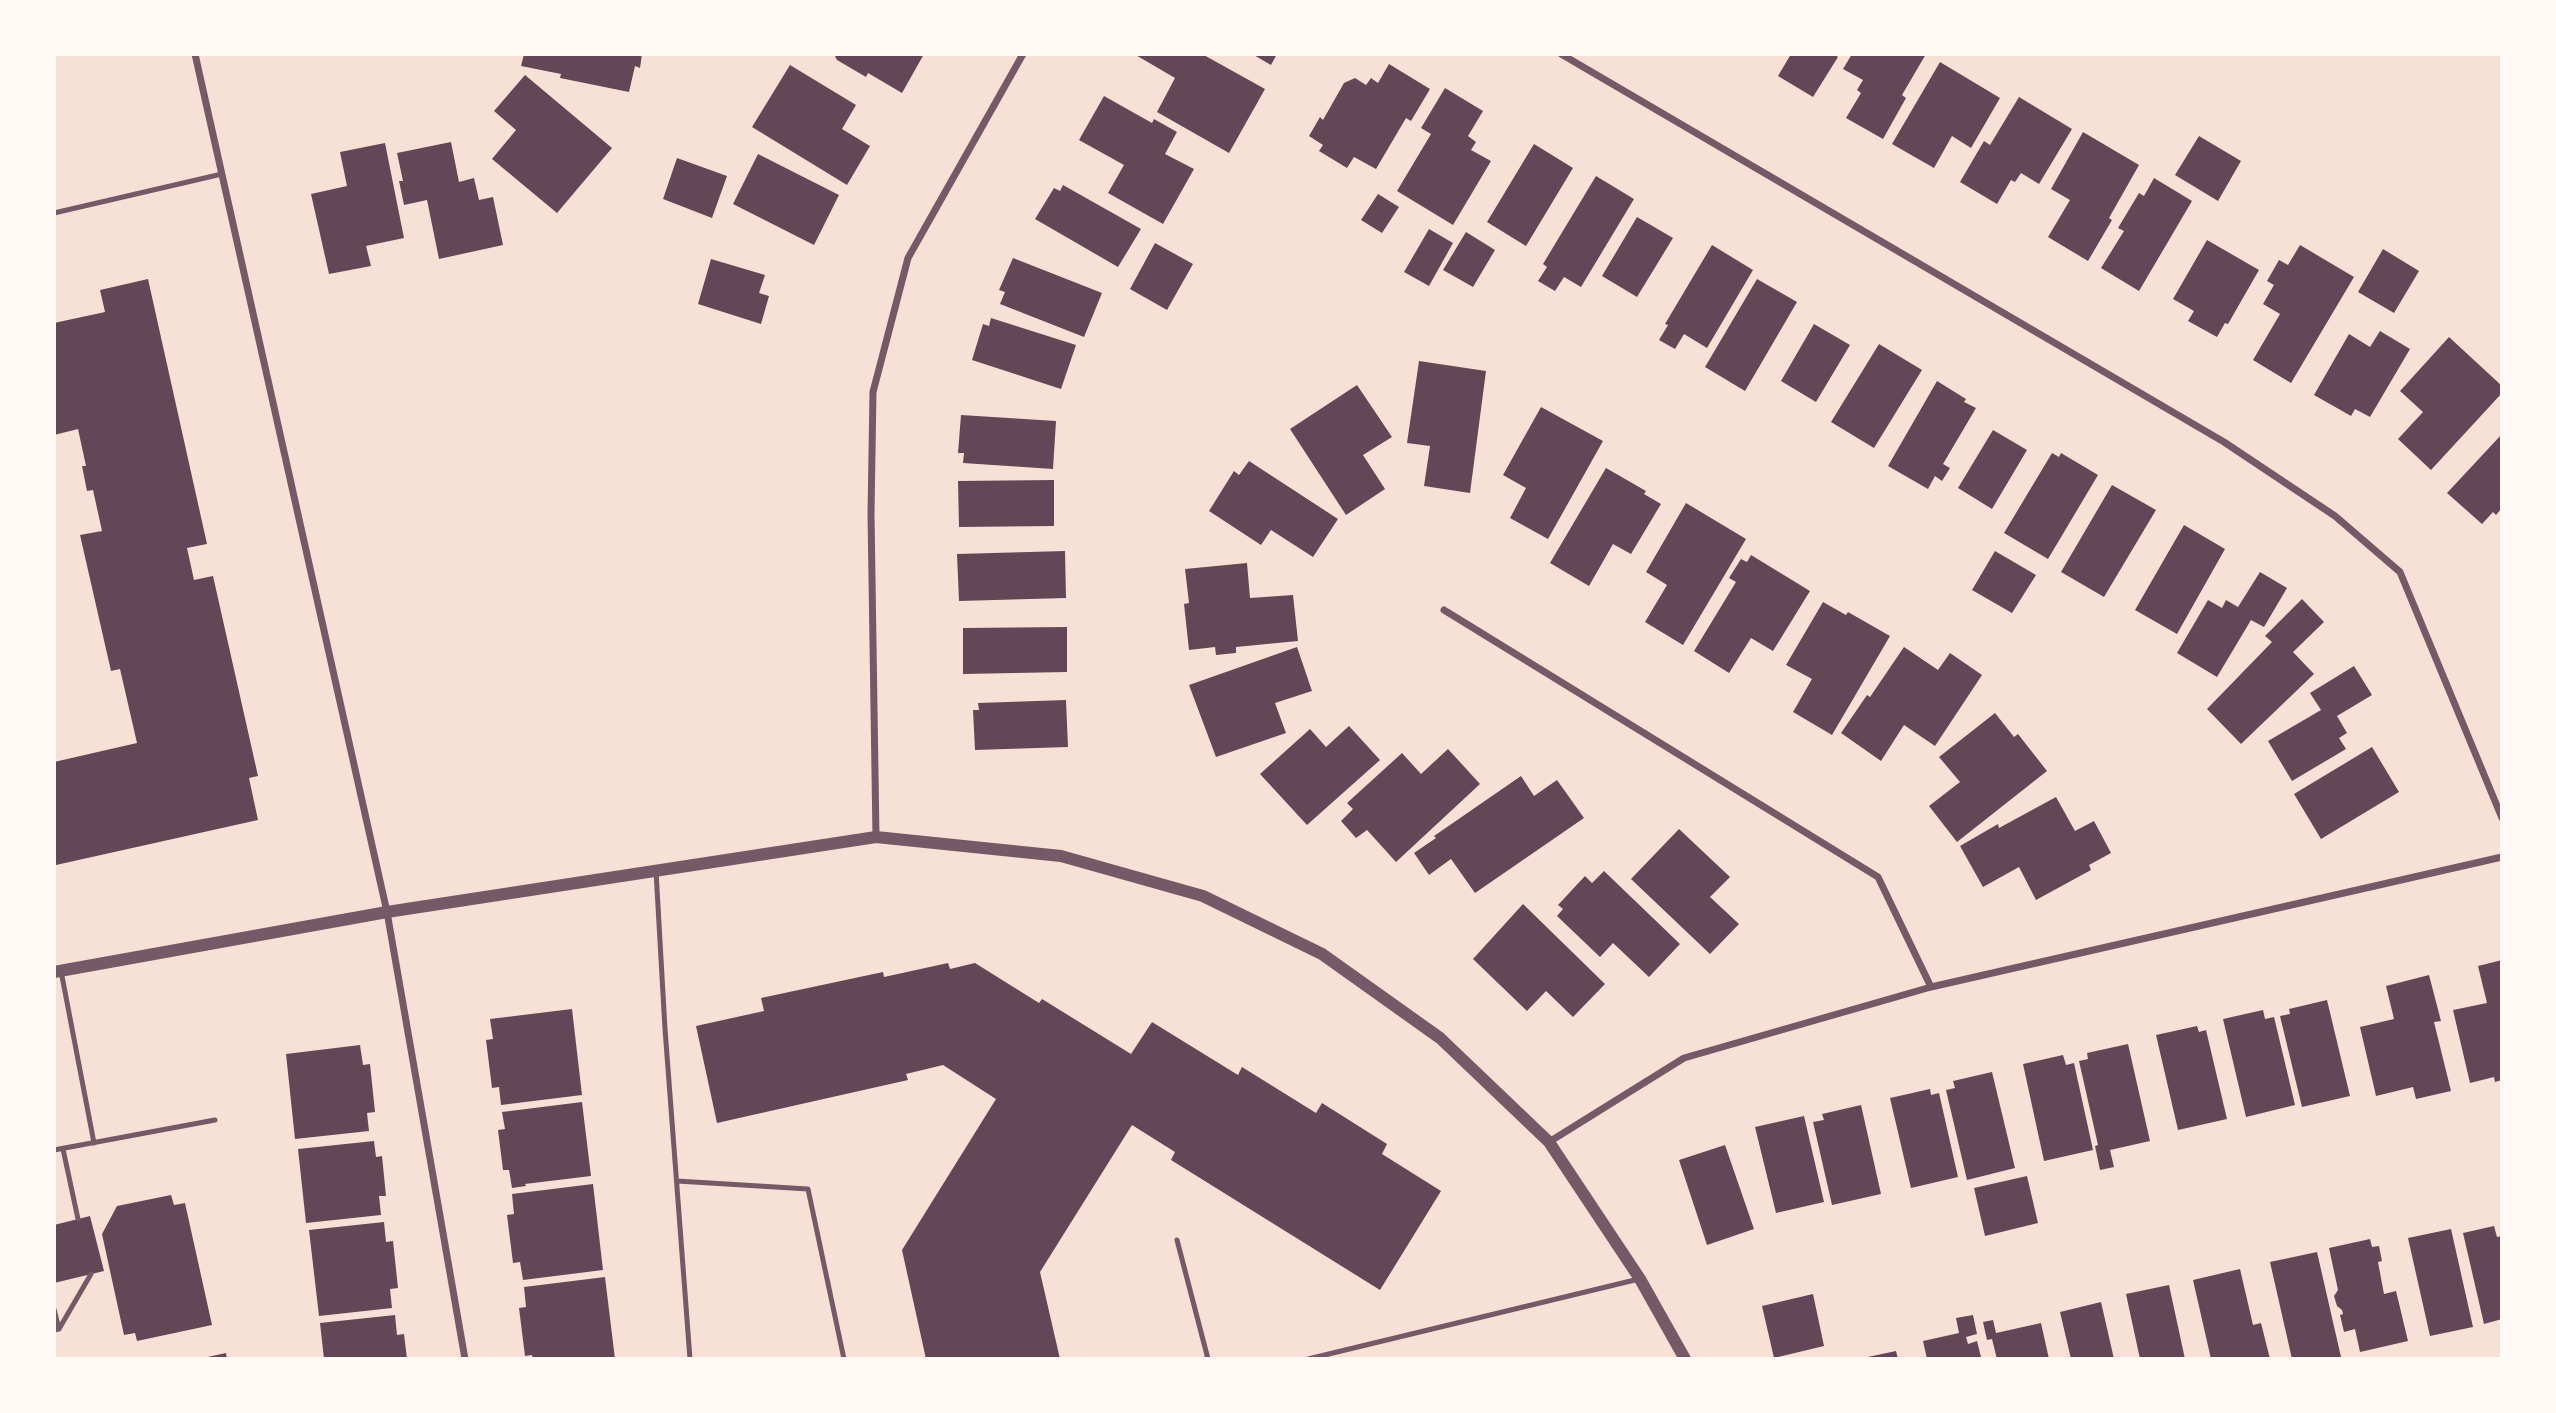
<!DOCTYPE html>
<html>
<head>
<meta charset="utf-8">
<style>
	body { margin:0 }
	#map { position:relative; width:2556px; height:1413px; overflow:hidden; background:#f7e1d7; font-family:"Libre Baskerville",serif }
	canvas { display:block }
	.frame { position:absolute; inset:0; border:56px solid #fffaf5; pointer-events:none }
</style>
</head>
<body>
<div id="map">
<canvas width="2556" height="1413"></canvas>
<div class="frame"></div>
</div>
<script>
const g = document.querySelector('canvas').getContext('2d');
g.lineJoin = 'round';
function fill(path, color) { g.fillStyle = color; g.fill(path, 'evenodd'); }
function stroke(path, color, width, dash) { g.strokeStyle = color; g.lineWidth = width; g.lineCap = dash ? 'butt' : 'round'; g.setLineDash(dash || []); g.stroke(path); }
const building = new Path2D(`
	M524 54H642L640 68 635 66 629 92 560 78 561 74 521 66Z
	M834 54H924L902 93 868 73 866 77 837 60Z
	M1134 54H1202L1265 89 1229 153 1157 112 1175 78Z
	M1252 54H1277L1271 65Z
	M1791 54H1834L1838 57 1813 97 1778 76Z
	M1852 54H1926L1902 95 1906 98 1883 139 1846 118 1861 93 1857 90 1863 80 1843 69Z
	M1940 62 2000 98 1971 148 1952 136 1934 168 1892 144Z
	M1389 64 1430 89 1411 121 1406 118 1376 169 1354 157 1347 168 1319 151 1323 145 1309 136 1320 117 1323 120 1344 83 1355 78 1366 85 1371 78 1378 83Z
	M790 65 856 105 842 129 870 146 847 185 752 127Z
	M525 75 612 148 557 213 492 159 516 130 494 111Z
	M1445 88 1483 111 1468 136 1476 142 1471 150 1491 161 1453 225 1397 191 1431 134 1421 128Z
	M1104 96 1152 123 1154 119 1177 132 1165 154 1194 169 1163 224 1108 193 1124 165 1079 140Z
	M2019 97 2072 129 2039 184 2021 173 2015 182 2011 180 1997 204 1960 182 1984 141 1990 145Z
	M2083 132 2139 165 2109 218 2112 220 2088 261 2048 237 2070 200 2051 189Z
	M2199 136 2241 161 2218 201 2175 175Z
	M451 142 459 182 474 178 479 200 493 197 503 245 439 259 427 200 404 205 399 181H403L397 153Z
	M385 143 404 238 366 246 371 266 329 274 311 194 347 186 340 152Z
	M1534 144 1573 168 1526 246 1487 222Z
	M758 154 839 195 814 245 733 204Z
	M677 158 727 176 712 218 663 199Z
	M1596 176 1634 199 1581 287 1564 277 1555 291 1538 281 1547 267 1543 264Z
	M2154 178 2192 201 2139 291 2101 268 2124 231 2118 228 2139 193 2144 196Z
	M1063 185 1141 229 1118 267 1035 219 1054 188 1060 191Z
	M1378 194 1399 207 1382 233 1361 220Z
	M1637 217 1673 238 1637 297 1602 276Z
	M1429 229 1453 243 1429 286 1404 272Z
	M1466 232 1495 250 1473 287 1443 270Z
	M2207 240 2259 270 2228 324 2225 323 2217 337 2188 321 2194 311 2173 299Z
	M1155 243 1193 264 1167 310 1130 289Z
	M1712 245 1753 270 1707 348 1684 334 1675 349 1659 340 1668 325 1665 324Z
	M2300 245 2354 277 2291 383 2253 360 2280 314 2263 304 2274 285 2267 281 2279 260 2288 265Z
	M2383 249 2419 271 2394 313 2358 292Z
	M1013 258 1102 293 1084 337 1000 304 1005 292 999 290Z
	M711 259 765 275 759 293 769 296 761 324 698 304Z
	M148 279 207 544 187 548 194 580 213 576 258 776 249 778 258 820 56 865 54 762 137 743 120 669 111 671 80 535 102 531 93 490 87 491 82 466H86L78 429 54 435V323L105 312 100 290Z
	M1757 279 1797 302 1745 391 1705 367Z
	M991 318 1076 345 1061 389 972 360 983 324 989 326Z
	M1814 324 1850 345 1816 402 1781 381Z
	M2380 331 2410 349 2370 417 2355 409 2351 416 2314 395 2349 334 2370 347Z
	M2449 337 2502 386V393L2431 470 2398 439 2423 412 2400 391Z
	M1879 344 1922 370 1874 448 1831 422Z
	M1419 361 1486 371 1470 493 1424 486 1430 446 1407 443Z
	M1937 381 1966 399 1964 402 1976 408 1943 464 1950 468 1942 481 1935 476 1928 489 1888 466Z
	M1357 385 1392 437 1363 455 1385 489 1346 515 1290 429Z
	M1541 407 1603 441 1548 539 1510 518 1526 488 1503 475Z
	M961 415 1056 421 1053 469 963 463 964 453H958Z
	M1993 430 2027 450 1992 509 1958 488Z
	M2502 434V508L2496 515 2493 512 2482 524 2447 493Z
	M2052 453 2059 457 2061 453 2098 475 2048 559 2004 533Z
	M1249 461 1338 519 1313 557 1271 530 1261 545 1209 511 1234 471 1239 475Z
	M1606 468 1646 491 1644 494 1661 504 1631 554 1613 544 1589 586 1550 563Z
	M1054 480V526L959 527 958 481Z
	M2112 485 2156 510 2104 597 2061 572Z
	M1686 503 1746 539 1683 645 1645 622 1667 585 1646 572Z
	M2184 525 2225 549 2177 634 2135 610Z
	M1065 551 1066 598 959 601 957 554Z
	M1995 551 2036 575 2012 613 1972 590Z
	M1751 555 1810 591 1773 651 1751 638 1729 673 1694 651 1736 582 1729 578 1741 559 1747 562Z
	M1247 563 1250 598 1293 595 1298 641 1236 647V653L1216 655 1215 647 1189 650 1184 604 1189 603 1185 569Z
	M2260 572 2287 588 2264 627 2251 620 2217 677 2177 653 2208 600 2222 608 2226 600 2238 607Z
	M2302 599 2324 622 2293 652 2314 674 2241 744 2207 709 2272 642 2265 636Z
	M1823 602 1846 615 1848 612 1890 636 1832 735 1793 712 1812 679 1786 665Z
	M1067 627V672L963 674V628Z
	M1297 647 1312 691 1275 703 1286 733 1216 757 1189 685Z
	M1904 647 1938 670 1950 653 1982 675 1935 746 1904 725 1881 761 1841 733 1867 695 1870 697Z
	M2354 666 2372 695 2337 716 2347 733 2339 738 2346 749 2292 781 2268 741 2321 710 2310 693Z
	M1066 700 1068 747 975 750 973 710H979L978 703Z
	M1995 713 2014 737 2018 734 2047 771 1957 842 1929 806 1960 782 1939 757Z
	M1349 726 1380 760 1307 825 1260 774 1310 729 1326 747Z
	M2372 747 2399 792 2321 839 2294 794Z
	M1448 749 1480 784 1396 862 1367 830 1356 838 1341 821 1353 809 1347 803 1402 753 1421 774Z
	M1521 776 1534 796 1557 780 1584 818 1475 893 1451 859 1429 875 1414 853 1436 838 1434 836Z
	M2056 797 2075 831 2094 821 2111 853 2089 865 2091 870 2036 900 2019 867 1983 887 1960 846 1998 824 1999 828Z
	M1679 829 1730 877 1710 897 1739 924 1710 954 1631 879Z
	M1604 871 1680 944 1649 977 1613 943 1600 957 1557 916 1563 909 1558 905 1585 876 1592 883Z
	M1523 904 1605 984 1573 1017 1546 991 1527 1011 1473 959Z
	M2502 960V1080L2495 1082 2494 1077 2470 1083 2453 1010 2487 1003 2478 966Z
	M948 963 950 969 975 963 1039 1003 1042 999 1131 1054 1152 1022 1238 1075 1242 1067 1316 1113 1322 1103 1387 1144 1382 1154 1441 1191 1380 1290 1171 1160 1175 1152 1132 1125 1040 1272 1060 1359H926L902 1250 996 1099 943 1065 906 1074 908 1080 717 1123 696 1026 764 1011 761 998 883 972 884 977Z
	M2429 975 2441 1021 2434 1022 2451 1091 2416 1099 2413 1087 2376 1096 2360 1027 2394 1019 2386 986Z
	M2327 1000 2350 1096 2302 1107 2280 1016 2290 1014 2289 1009Z
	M572 1009 582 1095 501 1105 499 1087 492 1088 486 1040 493 1039 490 1019Z
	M2263 1010 2265 1019 2274 1017 2295 1105 2246 1117 2223 1019Z
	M2197 1026 2199 1032 2206 1030 2227 1119 2178 1130 2156 1035Z
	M2128 1044 2150 1141 2110 1150 2114 1167 2100 1170 2095 1146 2098 1145 2079 1061 2088 1059 2087 1053Z
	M360 1045 363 1065 370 1064 375 1112 367 1113 369 1131 295 1139 286 1054Z
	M2063 1055 2066 1065 2074 1063 2093 1150 2044 1161 2023 1064Z
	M1992 1072 2015 1168 1967 1180 1946 1090 1955 1088 1953 1081Z
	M1930 1089 1931 1095 1939 1093 1958 1177 1911 1188 1890 1098Z
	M582 1102 591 1176 525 1184 526 1186 512 1188 509 1170H503L498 1130 505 1129 502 1112Z
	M1861 1105 1881 1194 1832 1205 1813 1122 1824 1120 1822 1114Z
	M1804 1116 1824 1202 1776 1213 1755 1127Z
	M374 1141 376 1157 382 1156 386 1196H379L381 1215 306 1223 298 1149Z
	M1725 1145 1754 1229 1707 1245 1679 1160Z
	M2027 1176 2038 1223 1985 1236 1974 1188Z
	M593 1184 603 1270 523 1280 520 1262 513 1263 507 1215 514 1214 512 1194Z
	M171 1195 174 1205 185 1203 212 1325 137 1341 135 1333 124 1335 102 1234 117 1206Z
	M90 1216 104 1271 54 1283V1225Z
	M384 1222 386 1242 393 1241 398 1288 390 1289 392 1308 319 1316 309 1230Z
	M2494 1226 2497 1237 2502 1236V1319L2484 1324 2463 1233Z
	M2451 1229 2473 1327 2430 1336 2408 1238Z
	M2370 1239 2372 1247 2379 1246 2382 1261 2378 1262 2384 1294 2396 1291 2408 1341 2360 1352 2355 1329 2344 1332 2340 1315 2343 1314 2342 1310 2337 1306 2334 1296 2338 1290 2329 1248Z
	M2317 1252 2341 1357 2292 1359 2270 1262Z
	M2240 1269 2253 1325 2261 1323 2270 1359H2211L2193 1280Z
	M605 1277 615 1359H533L532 1355 525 1356 519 1308 526 1307 524 1287Z
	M2169 1285 2185 1359H2140L2126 1294Z
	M1813 1294 1824 1346 1774 1358 1762 1306Z
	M2101 1302 2114 1359H2071L2060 1312Z
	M395 1315 397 1335 404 1334 407 1359H324L320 1323Z
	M1973 1315 1977 1334 1966 1337 1968 1344 1977 1341 1981 1357 1927 1359 1923 1341 1959 1333 1956 1318Z
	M1993 1320 1996 1333 2041 1323 2049 1359H1997L1992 1339 1987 1340 1983 1322Z
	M1896 1351 1898 1359H1863V1358Z
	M226 1353 227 1359H203V1358Z`);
const service = new Path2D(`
	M54 213 222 174
	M656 871 665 1029 690 1359
	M61 971 94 1143
	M63 1149 78 1219
	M54 1150 215 1120
	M677 1181 808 1189 844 1359
	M1177 1240 1208 1359
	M54 1309 59 1329 54 1330
	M59 1329 91 1274
	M1308 1359 1639 1279`);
const minor = new Path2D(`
	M195 54 387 912 465 1359
	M1561 54 2224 442 2335 516 2400 572 2502 818
	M1444 610 1878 877 1931 987
	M876 837 871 514 873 392 908 258 1023 54
	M1549 1142 1684 1058 1931 987 2502 857`);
const tertiary = new Path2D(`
	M54 972 387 912 876 837 1061 856 1203 896 1322 954 1440 1038 1549 1142 1640 1279 1685 1359`);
fill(building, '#644757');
stroke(service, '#755966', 5);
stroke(minor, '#755966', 7);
stroke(tertiary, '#755966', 12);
</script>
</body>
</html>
